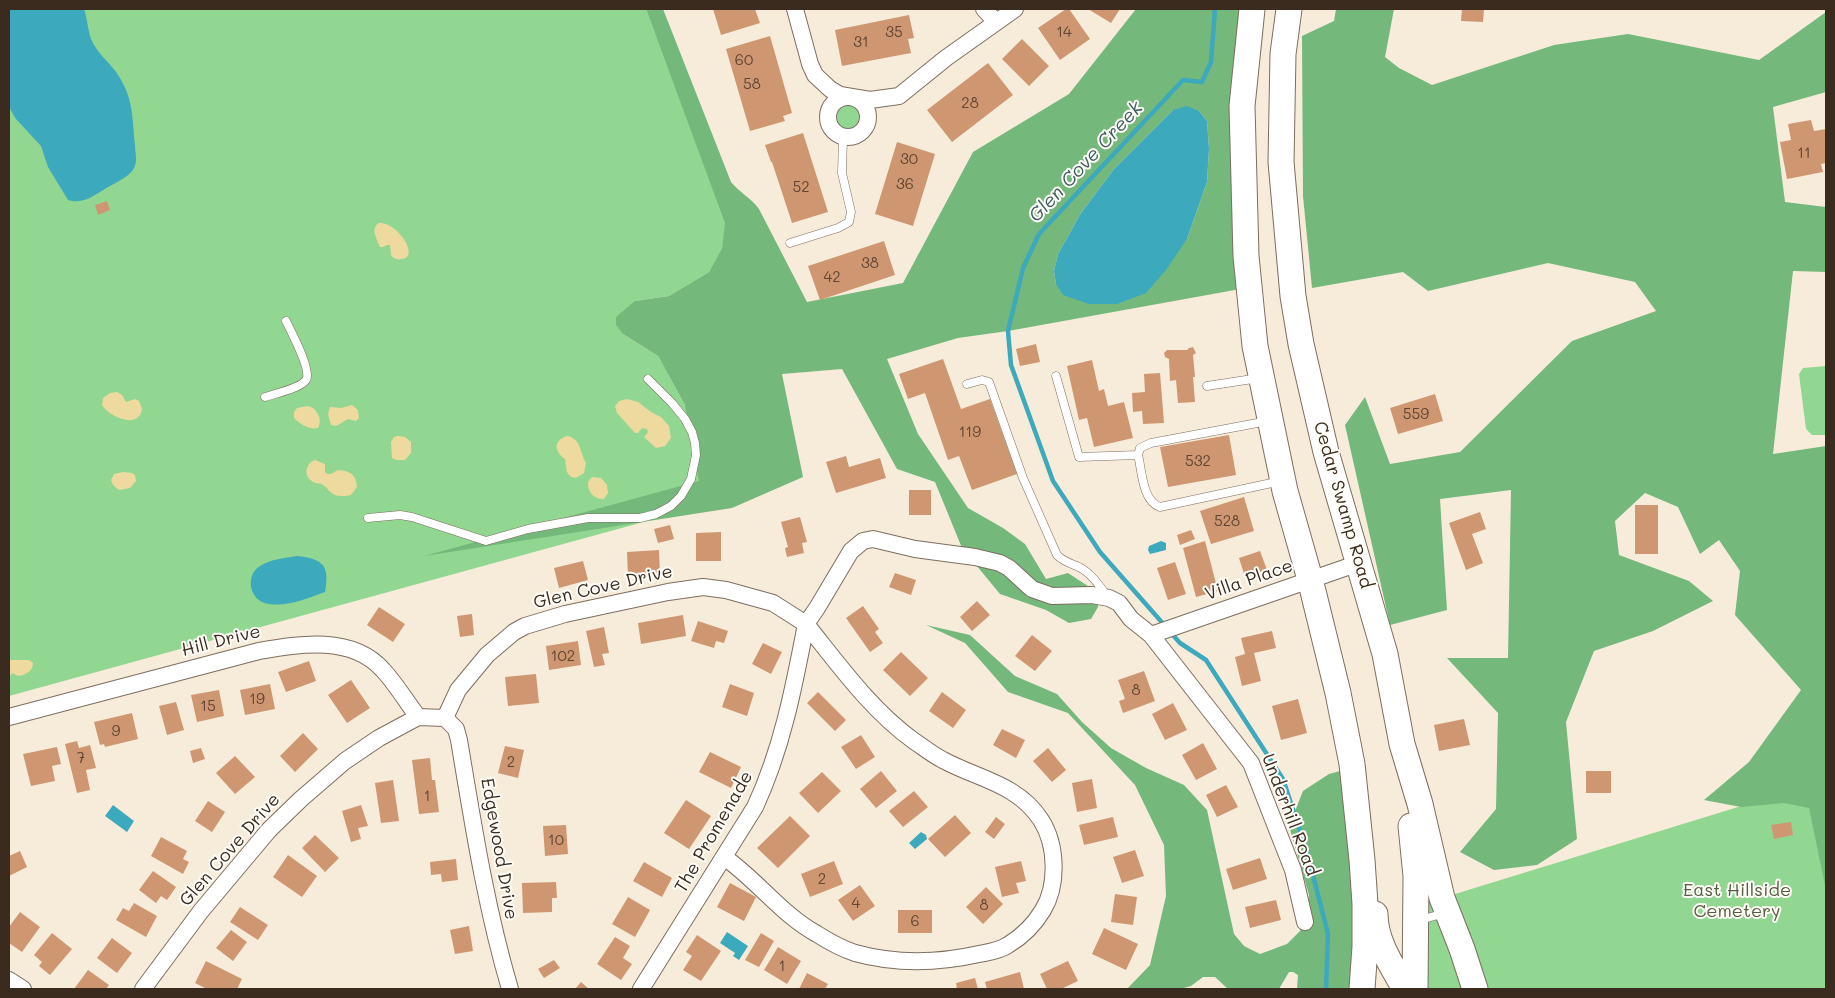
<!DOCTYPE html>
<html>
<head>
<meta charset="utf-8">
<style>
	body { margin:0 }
	#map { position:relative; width:1835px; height:998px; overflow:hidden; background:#f7ecda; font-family:Mali,sans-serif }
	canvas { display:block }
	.frame { position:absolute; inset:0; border:10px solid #3b2a1e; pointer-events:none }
</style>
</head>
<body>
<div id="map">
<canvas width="1835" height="998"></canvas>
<div class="frame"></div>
</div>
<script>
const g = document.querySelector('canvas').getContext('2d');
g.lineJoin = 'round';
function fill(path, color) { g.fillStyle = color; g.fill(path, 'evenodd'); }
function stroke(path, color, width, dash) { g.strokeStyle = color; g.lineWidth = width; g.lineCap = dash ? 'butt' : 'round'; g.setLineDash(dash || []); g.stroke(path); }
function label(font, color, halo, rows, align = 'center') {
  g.font = font + ' Mali,sans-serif'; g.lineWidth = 4; g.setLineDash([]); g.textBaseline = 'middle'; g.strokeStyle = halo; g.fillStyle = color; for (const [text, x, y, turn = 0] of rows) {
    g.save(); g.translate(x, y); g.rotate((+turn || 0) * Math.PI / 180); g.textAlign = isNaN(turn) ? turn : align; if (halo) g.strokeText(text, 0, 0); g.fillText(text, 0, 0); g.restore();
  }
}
const green = new Path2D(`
	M9 9H646L726 223 722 248 709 272 669 296 635 301 623 334 658 356 685 405 731 498 9 696Z
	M835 118a13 13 0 1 1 26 0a13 13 0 1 1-26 0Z
	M1826 366V435H1812L1806 429 1799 374 1803 368Z
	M1826 780V989H1475L1442 898Z
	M1428 858 1473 989H1417Z`);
const forest = new Path2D(`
	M646 9H663L731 182C739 192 751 198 759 209L807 302 903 283 973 152 1069 94 1136 9H1252L1246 288 1008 331 958 338 887 359 918 434 968 508 1003 528 1025 544 1046 579 1068 573 1097 592 1098 607 1091 619 1069 623 1046 610 1000 594 962 548 935 482 897 469 842 369 782 374 803 477 732 508 424 556 699 481 685 405 658 356 623 334 616 325V317L635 301 669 296 709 272 722 248 725 223ZM1173 110 1199 111 1207 121 1209 149 1207 182 1187 239 1056 284 1054 271 1058 254 1081 213 1114 169Z
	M1336 9H1394L1385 57 1399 68 1432 85 1554 45 1628 34 1759 60 1826 12V92L1773 107 1785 202 1826 207V272L1793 271 1773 454 1826 446V890L1809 808 1784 803 1741 807 1704 800 1749 762 1801 690 1735 615 1740 571 1719 540 1700 554 1678 507 1645 493 1615 521 1619 555 1689 581 1713 601 1653 631 1594 651 1566 722 1577 839 1537 865 1494 870 1460 852 1496 809 1498 713 1447 658H1508L1511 490 1440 499 1447 610 1390 625 1345 425 1365 397 1390 464 1460 452 1572 341 1656 311 1635 282 1548 263 1428 291 1403 272 1312 288 1303 196 1302 36 1334 21Z
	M926 625 970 635 1015 676 1057 694 1082 722 1111 748 1146 768 1184 785 1207 810 1234 934 1244 946 1260 954 1287 944 1305 926 1309 895 1289 826 1303 791 1329 774 1355 767 1361 989H1297L1298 975 1293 972H1289L1279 989H1228L1215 977H1203L1191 986 1180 989H1127L1150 965 1166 896 1164 845 1135 785 1068 713 1008 692 965 643Z`);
const sand = new Path2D(`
	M379 223C398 222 421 258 401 259 396 260 393 258 391 255L390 245H387L383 247H380C377 239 370 228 379 223Z
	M117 392 122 395 126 402 135 399 139 401 142 409C139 430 109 417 102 405L103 398 110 393Z
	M627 399 638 402 651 412 661 417 669 426 671 438 665 446 656 448 644 437 648 432 647 429 642 428 638 433H635L617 413 615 406 619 401Z
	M352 405 358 410 359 418 356 421 348 419 336 426 331 425 328 414 330 407 341 408Z
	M308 406 313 408C319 413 322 421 318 428 309 430 300 424 294 418V412L297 408Z
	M398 436 405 437 411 442V453L405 460H397L392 458 391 442 394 437Z
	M567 436C581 438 580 453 586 463L584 473 576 478C564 476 567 467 565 459 555 452 552 441 567 436Z
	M315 460 325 464V472C330 477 333 472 338 470 350 471 356 474 357 487L351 495C346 496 341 497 335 495 330 493 328 488 323 485 321 483 318 484 316 483 303 479 304 464 315 460Z
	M123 472 132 473 135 475 136 481 130 488 119 490 113 485 111 480 114 474Z
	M592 477 601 478 607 485 608 493 604 499C594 500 587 491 588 482Z
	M9 660H29L33 663C33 671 26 675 18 676L13 673 9 676Z`);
const water = new Path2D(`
	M9 9H84C87 18 88 30 91 39 97 53 108 61 116 72 134 97 132 118 135 145 135 154 138 160 134 168 130 176 117 182 110 186 95 194 85 205 68 200L48 167 41 146 16 119 9 107Z
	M1187 106 1199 111 1207 121 1209 149 1207 182 1187 239 1166 270 1146 293 1117 304H1089L1063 295 1056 284 1054 271 1058 254 1081 213 1114 169 1173 110Z
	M1161 541 1166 543V550L1150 554 1148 550 1149 546Z
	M297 556C323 559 330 565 325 592 308 598 288 607 269 604 250 602 244 576 260 566 271 559 285 558 297 556Z
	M113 805 134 821 127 832 105 816Z
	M921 832 926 835 927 839 915 849 909 843Z
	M727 932 748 946 739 960 733 956 735 953 720 943Z`);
const stream = new Path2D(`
	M1166 627 1100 552 1053 481 1011 365 1008 331 1023 268 1039 234 1183 80 1202 82 1211 62 1215 9
	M1171 633 1180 643 1206 660 1283 779 1307 852 1328 934 1326 989`);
const building = new Path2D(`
	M713 9H755L760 23 721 35Z
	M1066 9H1069L1090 39 1060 60 1038 28Z
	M1088 9H1120L1111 23Z
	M1462 9H1484L1483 22 1461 21Z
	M909 15 914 38 908 39 911 53 842 66 835 30Z
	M770 36 792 113 783 116 785 121 750 131 726 49Z
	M1022 39 1049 66 1029 86 1002 59Z
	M988 63 1013 95 952 142 927 110Z
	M1811 120 1814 131 1826 129V163L1821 164 1823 172 1787 179 1780 142 1791 140 1788 124Z
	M803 133 828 212 792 223 772 162H771L765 145Z
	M897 142 935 154 913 226 875 214Z
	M107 201 110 210 98 215 95 205Z
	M884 241 895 275 820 300 808 266Z
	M1036 344 1040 362 1020 366 1016 349Z
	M1193 347 1196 353 1193 355 1195 377H1193L1195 402 1178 403 1176 380 1170 381 1169 359 1165 357 1164 353 1167 350H1187L1189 348Z
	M943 359 961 409 990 399 1017 474 972 490 959 456 948 460 925 393 908 399 899 374Z
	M1092 360 1099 391 1104 389 1108 406 1124 402 1133 438 1094 447 1087 418 1079 420 1067 366Z
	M1160 373 1164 423 1143 424 1142 411 1133 412 1132 393 1145 392 1144 374Z
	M1435 394 1443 421 1398 434 1390 408Z
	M1229 435 1236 475 1168 487 1160 447Z
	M846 456 849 467 880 458 886 478 836 493 826 462Z
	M909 490H931V515H909Z
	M1244 497 1254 531 1211 544 1200 511Z
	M1635 505H1658V554H1635Z
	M1480 512 1486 529 1472 534 1483 563 1466 570 1449 523Z
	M800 517 807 542 802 543 804 553 787 557 785 548 788 547 781 522Z
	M670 525 674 539 658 543 654 529Z
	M1191 530 1195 539 1180 545 1177 535Z
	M721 532V561H696V533Z
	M1205 541 1218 591 1196 597 1183 548Z
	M659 550 660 574 628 576 627 552Z
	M1260 551 1267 570 1245 577 1239 558Z
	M583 561 588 580 559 588 554 568Z
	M1175 562 1186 594 1168 600 1157 568Z
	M895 573 916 580 911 595 889 587Z
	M977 601 990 615 972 631 960 617Z
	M863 606 879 629 875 632 883 643 870 652 846 618Z
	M379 607 405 624 393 642 367 625Z
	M472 614 474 635 460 637 457 616Z
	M683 615 686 636 641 644 638 623Z
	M698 621 728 631 724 643 716 641 714 648 691 641Z
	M604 627 609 653 602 654 605 665 594 667 586 631Z
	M1272 631 1276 648 1254 653 1261 681 1242 686 1235 657 1245 654 1241 638Z
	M1032 635 1052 651 1035 671 1015 656Z
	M578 641 581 665 549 670 546 646Z
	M763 643 782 652 771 674 752 664Z
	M901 652 928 678 910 696 883 670Z
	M309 661 316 681 286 692 278 672Z
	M1144 671 1155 701 1123 713 1119 701 1125 699 1118 680Z
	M536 674 539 703 508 706 505 677Z
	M351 680 370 708 347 723 328 695Z
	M270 684 275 709 245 715 240 690Z
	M730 684 754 693 747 716 722 707Z
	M219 690 224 716 197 722 191 695Z
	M818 692 846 720 835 731 807 703Z
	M942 692 966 710 953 728 929 711Z
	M1298 699 1307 733 1281 740 1272 706Z
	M176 702 184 730 167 735 159 706Z
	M1173 703 1187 730 1165 740 1152 714Z
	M132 713 138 739 105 747 104 744 100 745 94 722Z
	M1464 719 1470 745 1439 751 1434 725Z
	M1002 729 1025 740 1016 758 993 745Z
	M303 733 318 749 295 772 280 756Z
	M861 735 875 757 856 769 841 747Z
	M77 741 79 748 90 745 96 768 86 770 90 790 77 793 65 744Z
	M1203 743 1217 769 1196 780 1182 755Z
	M505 746 524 750 518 778 498 773Z
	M57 747 61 764 52 766 55 781 31 786 23 754Z
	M201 748 205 759 193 763 190 751Z
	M1048 748 1066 770 1052 782 1033 761Z
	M710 752 741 767 731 788 699 772Z
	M235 756 255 777 235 794 216 773Z
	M430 758 432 780H435L439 812 419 814 412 760Z
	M881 771 897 791 876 808 860 789Z
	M1586 771H1611V793H1586Z
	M822 772 841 791 818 813 799 793Z
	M1092 779 1097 808 1077 812 1072 783Z
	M393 780 399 821 381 823 375 783Z
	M1226 785 1238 807 1217 817 1206 795Z
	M914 791 928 807 903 827 889 811Z
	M686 800 711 816 689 849 664 833Z
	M208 801 225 812 212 832 195 821Z
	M361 805 368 826 358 828 361 839 351 842 342 811Z
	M955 815 971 833 945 857 928 839Z
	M790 816 810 836 778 868 757 848Z
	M996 817 1005 824 994 839 985 832Z
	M1113 817 1118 837 1084 845 1079 825Z
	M1791 822 1793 835 1774 839 1771 825Z
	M566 825 568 854 545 856 543 826Z
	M315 835 339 858 325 872 302 848Z
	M161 837 187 851 183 859 189 862 183 874 151 856Z
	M1135 850 1144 876 1122 883 1113 857Z
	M20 851 27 867 9 876V856Z
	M288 855 317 876 302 897 273 877Z
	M1260 858 1267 879 1233 890 1226 869Z
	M456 859 458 880 442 882 441 874 431 875 430 862Z
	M834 861 843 884 810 897 801 874Z
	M1021 861 1026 881 1016 883 1019 893 1002 897 995 867Z
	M644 862 672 878 662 897 633 881Z
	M153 871 176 887 167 900 161 896 156 903 139 890Z
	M556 882 557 898H552V912L523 913 522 883Z
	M730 883 756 897 744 921 717 907Z
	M860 885 875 906 853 921 838 900Z
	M986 887 1003 904 983 924 966 907Z
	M1115 894 1137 897 1133 925 1111 922Z
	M628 897 650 910 635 937 612 924Z
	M1276 900 1281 920 1250 928 1245 907Z
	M134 903 157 916 146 937 116 920 123 908 129 911Z
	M240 907 268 925 258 940 230 922Z
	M898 910H932V933H898Z
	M20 912 40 927 22 952 9 943V927Z
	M469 926 473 951 455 954 450 930Z
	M1104 928 1138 944 1126 970 1092 954Z
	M231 930 247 942 233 961 216 948Z
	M52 933 72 949 50 975 39 966 42 962 34 955Z
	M761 933 774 941 759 967 745 960Z
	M697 935 721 951 701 981 683 970 692 956 686 952Z
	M615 937 630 946 623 958 632 964 621 980 597 964Z
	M112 938 132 953 117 973 97 958Z
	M778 947 801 961 787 984 764 970Z
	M554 960 560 968 544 978 538 969Z
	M206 961 242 979 237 989H207L195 983Z
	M1068 961 1078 981 1061 989H1047L1040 974Z
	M88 970 109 985 106 989H74Z
	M1020 972 1024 989H987L985 982Z
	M807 973 828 984 825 989H799Z
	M975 978 978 989H957L956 983Z
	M581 982 589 989H575Z`);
const service = new Path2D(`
	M790 243 838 228 849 222 851 212 842 173 843 137
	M1056 376 1079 457 1138 455
	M967 384 982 380 989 382 1023 478 1057 555C1064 562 1070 563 1079 567 1091 573 1099 585 1107 596
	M1207 386 1259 378
	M265 397C274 394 301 388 306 380 312 371 291 331 286 321
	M1268 421 1151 443 1140 448 1138 455C1142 470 1142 501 1160 507L1281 481
	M368 518 400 515 412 517 486 541 528 529 588 518H640L656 514 671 506 681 496 691 479 696 455 695 443 692 432 685 419 672 403 648 379
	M1420 920 1445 913`);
const minor = new Path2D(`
	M795 9 810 64 815 75 830 89 840 95 870 100 899 96 946 58 1015 9
	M984 9 996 22
	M828 117a20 20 0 1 1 40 0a20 20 0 1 1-40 0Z
	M1151 635 1359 563
	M9 717 259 651C300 644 352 635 383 670 396 684 406 701 418 717
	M445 718 458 690 487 655 514 632 525 626 565 614 668 592 703 587 726 590 773 603 806 624 817 608 851 551 863 541 873 539 915 549 975 557 1000 563 1009 568 1032 589 1052 596 1092 595 1109 598 1119 603 1131 619 1151 635 1251 763 1293 870 1305 922
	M445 718 456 729 459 740C473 824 486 908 510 989
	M724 857C757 880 782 915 817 934 828 941 843 949 855 953 895 964 939 963 979 954 989 952 999 951 1008 945 1023 936 1034 925 1043 910 1058 885 1057 845 1041 820 1018 784 978 779 943 760 933 755 923 747 914 741 871 710 839 665 806 624
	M9 980 23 989
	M143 989 201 911 269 830 301 799 345 761 379 738 418 717 445 718
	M641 989 755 807C782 749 794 687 806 624`);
const primary = new Path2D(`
	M1252 9 1242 106 1246 256 1255 346 1285 491 1310 579 1338 693 1352 764 1362 860 1365 904V947L1362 989
	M1289 9 1283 54 1281 162 1293 296 1301 344 1326 452 1385 654 1402 744 1420 804 1442 898 1462 949 1475 989
	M1411 826 1416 876 1415 989
	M1375 914C1375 941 1392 966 1405 989`);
const numberNames = [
	["35",894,32],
	["14",1064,32],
	["31",861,42],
	["60",744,60],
	["58",752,84],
	["28",970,103],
	["11",1804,153],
	["30",909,159],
	["36",905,184],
	["52",801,187],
	["38",870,263],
	["42",832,277],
	["559",1416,414],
	["119",970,432],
	["532",1198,461],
	["528",1227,521],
	["102",563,656],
	["8",1136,690],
	["19",257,699],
	["15",208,706],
	["9",116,731],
	["7",81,758],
	["2",511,762],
	["1",427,796],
	["10",556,840],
	["2",822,879],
	["4",856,903],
	["8",984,905],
	["6",915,921],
	["1",782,966]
];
const streetNames = [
	["Cedar Swamp Road",1343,505,74],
	["Villa Place",1249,580,-19],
	["Glen Cove Drive",603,587,-13],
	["Hill Drive",221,641,-14],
	["Underhill Road",1290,815,69],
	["The Promenade",714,832,-60],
	["Edgewood Drive",499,849,80],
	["Glen Cove Drive",230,850,-49]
];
const parkNames = [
	["East Hillside",1737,890],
	["Cemetery",1737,911]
];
const waterNames = [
	["Glen Cove Creek",1086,162,-47]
];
fill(green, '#91d791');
fill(forest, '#74b87b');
fill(sand, '#eeda9e');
fill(water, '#3da9bd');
stroke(stream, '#3da9bd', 4.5);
fill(building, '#ce9771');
stroke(service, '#7d6e60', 9);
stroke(minor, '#7d6e60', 18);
stroke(primary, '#7d6e60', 27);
stroke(service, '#fff', 8);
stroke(minor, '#fff', 16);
stroke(primary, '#fff', 25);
label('15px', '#604533', null, numberNames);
label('18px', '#3b2a1e', '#fdfcf7', streetNames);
label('18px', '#555e40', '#fdfcf7', parkNames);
label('italic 19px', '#3c5d5e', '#fdfcf7', waterNames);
</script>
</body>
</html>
